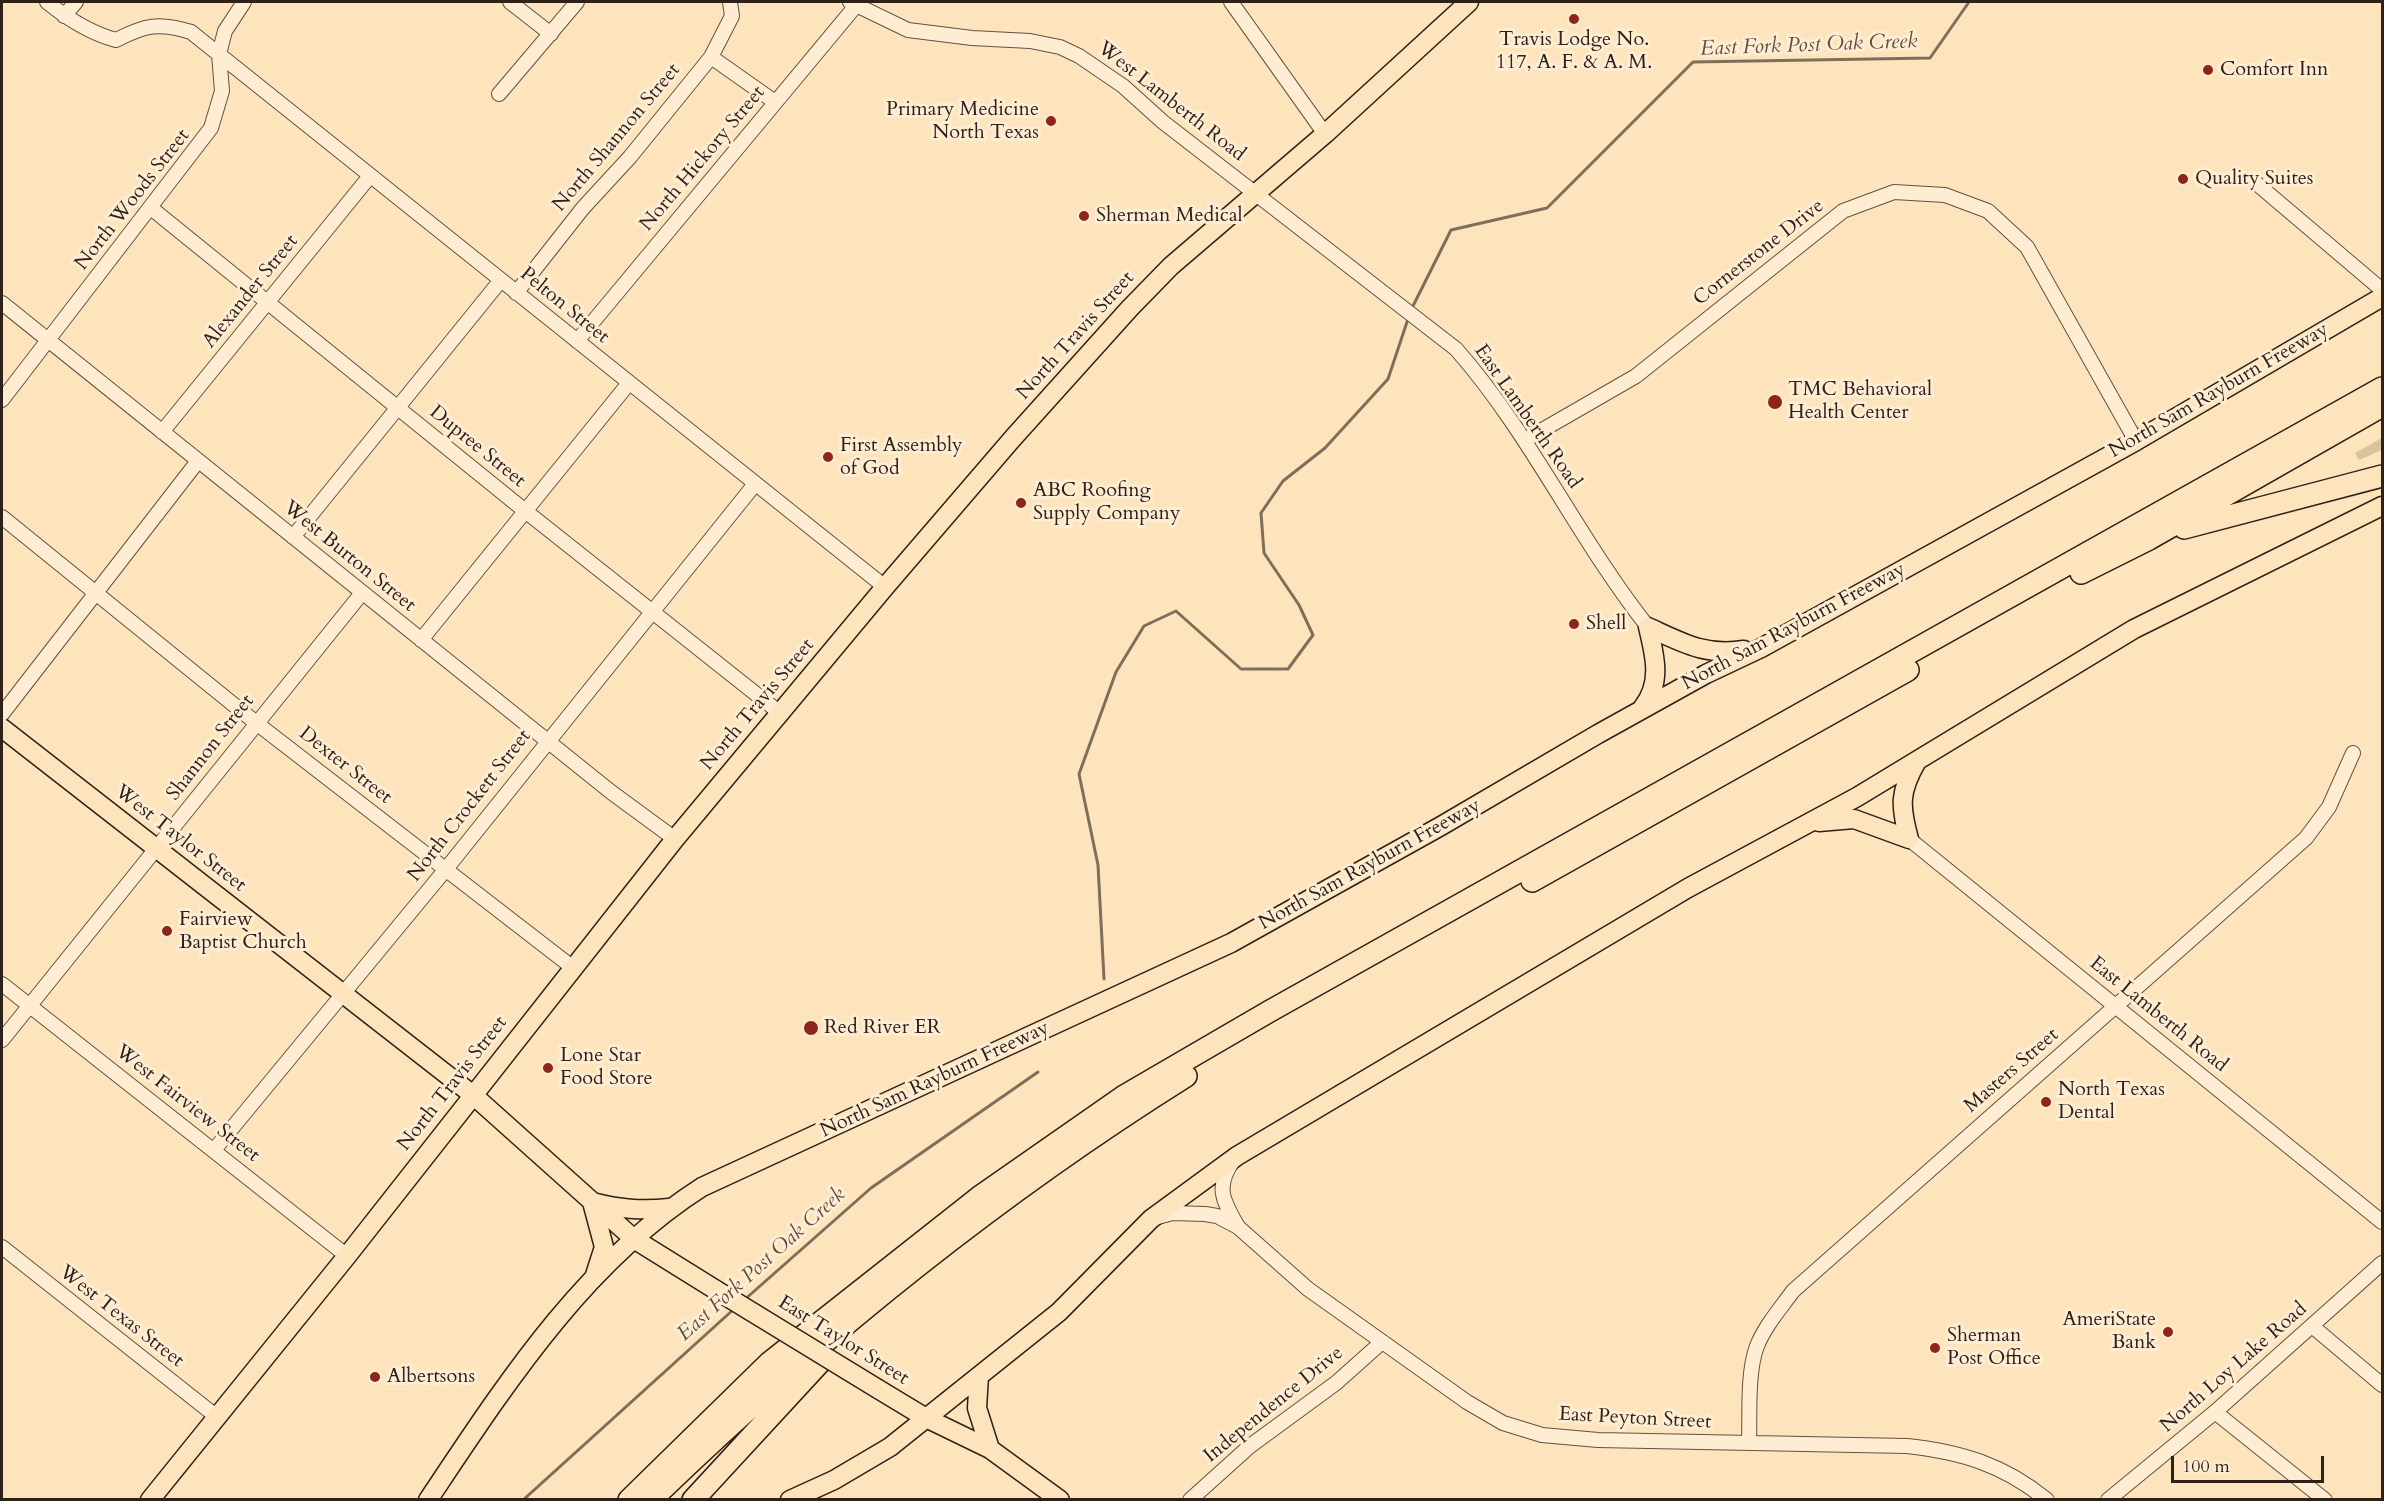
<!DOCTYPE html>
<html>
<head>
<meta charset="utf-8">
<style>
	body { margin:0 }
	#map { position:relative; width:2384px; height:1501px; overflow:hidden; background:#fde4bc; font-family:Cardo,serif }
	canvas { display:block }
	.frame { position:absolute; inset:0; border:3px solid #2d211a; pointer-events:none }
	.scale { position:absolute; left:2171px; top:1456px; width:153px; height:27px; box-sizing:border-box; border:3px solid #2d211a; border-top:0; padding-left:8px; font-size:18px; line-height:21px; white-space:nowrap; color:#2d211a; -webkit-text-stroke:4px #feedd3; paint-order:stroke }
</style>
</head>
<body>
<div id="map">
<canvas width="2384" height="1501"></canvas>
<div class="frame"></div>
<div class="scale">100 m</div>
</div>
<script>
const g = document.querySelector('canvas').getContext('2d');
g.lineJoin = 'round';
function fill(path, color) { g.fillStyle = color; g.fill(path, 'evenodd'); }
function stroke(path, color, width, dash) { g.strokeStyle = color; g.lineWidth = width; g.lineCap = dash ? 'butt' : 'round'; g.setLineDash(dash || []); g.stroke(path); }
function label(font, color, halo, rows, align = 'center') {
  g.font = font + ' Cardo,serif'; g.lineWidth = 6; g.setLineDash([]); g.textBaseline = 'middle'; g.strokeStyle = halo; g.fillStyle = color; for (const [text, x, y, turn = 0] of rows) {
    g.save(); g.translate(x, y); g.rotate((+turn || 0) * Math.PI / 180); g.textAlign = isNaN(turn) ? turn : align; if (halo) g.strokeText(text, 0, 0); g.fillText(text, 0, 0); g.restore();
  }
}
const green = new Path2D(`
	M2382 438V450L2359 460 2355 453Z`);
const stream = new Path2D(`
	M1411 310 1451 230 1547 208 1693 62 1930 58 1969 2
	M1104 979 1098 865 1079 774 1116 672 1144 626 1176 611 1241 669H1288L1313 635 1299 605 1264 553 1261 513 1283 481 1325 448 1388 379 1409 316
	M743 1301 871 1188 1038 1072
	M523 1500 734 1309`);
const minor = new Path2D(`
	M47 2C68 19 90 33 116 40 145 25 159 22 191 32L885 587
	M510 2 551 34
	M850 2 908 30 972 38 1030 41 1060 47 1079 56 1123 86 1163 122 1456 349C1531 434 1578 539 1648 627
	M1231 2 1325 134
	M64 16 76 2
	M711 57 775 102
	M499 94 577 2
	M2256 183 2382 290
	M151 208 524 510 780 713
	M516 293 583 208 630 157 711 57 732 16 730 2
	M2 303 611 792 675 839
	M577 341 859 2
	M2 400 211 128 222 91 219 54 225 31 244 2
	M162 432 370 176
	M1525 440 1636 376 1843 211 1894 192 1945 195 1988 211 2027 247 2136 441
	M2 517 255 722 572 967
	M293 537 501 280
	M421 640 629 383
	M2 714 198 461
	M1909 839 2382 1222
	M2 984 347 1256
	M2 1040 362 593
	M214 1150 446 869 755 484
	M1233 1161C1214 1188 1224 1202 1238 1227
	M1158 1217 1172 1213 1205 1214 1217 1216 1238 1227 1308 1289 1467 1402 1503 1423 1542 1435 1598 1440 1907 1446C1962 1452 2004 1465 2047 1500
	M2 1247 217 1417
	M2312 1326 2382 1385
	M2215 1412 2325 1500
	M1749 1443C1750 1415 1747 1372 1757 1346 1765 1326 1780 1309 1793 1291L2306 838 2329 807 2353 753
	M1190 1500 1250 1446 1336 1383 1382 1342
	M2108 1500 2215 1412 2382 1263`);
const major = new Path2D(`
	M1648 627C1683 643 1705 656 1744 650
	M1643 707C1662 683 1655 656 1648 627
	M2 728 473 1095 634 1239 716 1290
	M1819 822 1854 819 1909 839
	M1909 839C1900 806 1899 792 1917 761
	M595 1275 604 1247 592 1202C619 1209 641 1211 669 1208
	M979 1376 977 1408 990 1449
	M878 1389 926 1418 990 1449 1060 1500
	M150 1500 347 1256 675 839 885 587 1013 438 1130 308 1171 266 1325 134 1469 2
	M428 1500C505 1385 583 1263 702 1187L1231 943 1441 826 1598 734 1706 674 1761 648 2136 441 2382 297
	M790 1500 834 1480 890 1447 1059 1312 1151 1219 1237 1156 1688 888 1857 797 2134 629 2382 506`);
const highway = new Path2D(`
	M2184 528 2382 476
	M2081 573 2149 539 2382 406
	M1532 881 1908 670
	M629 1500 769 1363 982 1195 1124 1096 1270 1011 2382 388
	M651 1500C815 1341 993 1197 1186 1076
	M693 1500 823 1359`);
const majorBridge = new Path2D(`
	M716 1290 878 1389`);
const markers = [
	[1574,19,6,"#8f2418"],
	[2208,70,6,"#8f2418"],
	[1051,121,6,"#8f2418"],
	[2183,179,6,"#8f2418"],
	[1084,216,6,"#8f2418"],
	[1775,402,8,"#8f2418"],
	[828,457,6,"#8f2418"],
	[1021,503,6,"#8f2418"],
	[1574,624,6,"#8f2418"],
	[167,931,6,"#8f2418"],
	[811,1028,8,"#8f2418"],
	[548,1068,6,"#8f2418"],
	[2046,1102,6,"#8f2418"],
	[2168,1332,6,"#8f2418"],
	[1935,1348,6,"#8f2418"],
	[375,1377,6,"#8f2418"]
];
const poiNames = [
	["Travis Lodge No.",1574,40,"center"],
	["117, A. F. & A. M.",1574,63,"center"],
	["Comfort Inn",2220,70],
	["Primary Medicine",1039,110,"right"],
	["North Texas",1039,133,"right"],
	["Quality Suites",2195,179],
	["Sherman Medical",1096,216],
	["TMC Behavioral",1788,390],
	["Health Center",1788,413],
	["First Assembly",840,446],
	["of God",840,469],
	["ABC Roofing",1033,491],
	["Supply Company",1033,514],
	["Shell",1586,624],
	["Fairview",179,920],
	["Baptist Church",179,943],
	["Red River ER",824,1028],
	["Lone Star",560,1056],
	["Food Store",560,1079],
	["North Texas",2058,1090],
	["Dental",2058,1113],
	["AmeriState",2156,1320,"right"],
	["Bank",2156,1343,"right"],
	["Sherman",1947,1336],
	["Post Office",1947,1359],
	["Albertsons",387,1377]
];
const streetNames = [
	["West Lamberth Road",1171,102,38],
	["North Shannon Street",617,138,-50],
	["North Hickory Street",703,159,-50],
	["North Woods Street",133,200,-52],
	["Cornerstone Drive",1759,253,-38],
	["Alexander Street",251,292,-51],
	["Pelton Street",564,306,39],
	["North Travis Street",1076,336,-48],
	["North Sam Rayburn Freeway",2219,391,-30],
	["East Lamberth Road",1527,417,55],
	["Dupree Street",477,447,39],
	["West Burton Street",349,557,39],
	["North Sam Rayburn Freeway",1794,627,-28],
	["North Travis Street",758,705,-50],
	["Shannon Street",211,748,-52],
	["Dexter Street",345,766,38],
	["North Crockett Street",470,806,-52],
	["West Taylor Street",180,839,38],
	["North Sam Rayburn Freeway",1370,865,-29],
	["East Lamberth Road",2158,1015,39],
	["Masters Street",2012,1071,-41],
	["North Sam Rayburn Freeway",935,1080,-25],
	["North Travis Street",453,1084,-52],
	["West Fairview Street",187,1104,38],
	["West Texas Street",121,1317,38],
	["East Taylor Street",843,1341,32],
	["North Loy Lake Road",2234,1368,-41],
	["Independence Drive",1274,1405,-39],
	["East Peyton Street",1635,1419,3]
];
const waterNames = [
	["East Fork Post Oak Creek",1809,46,-2],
	["East Fork Post Oak Creek",762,1265,-42]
];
fill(green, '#dac3a0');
stroke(stream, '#7f6e5a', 3);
stroke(minor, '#615242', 16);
stroke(major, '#2d211a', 21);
stroke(highway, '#2d211a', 24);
stroke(minor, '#feedd3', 14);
stroke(major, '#fde4bc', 18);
stroke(highway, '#fde4bc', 21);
stroke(majorBridge, '#2d211a', 21, []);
stroke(majorBridge, '#fde4bc', 18);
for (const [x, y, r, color] of markers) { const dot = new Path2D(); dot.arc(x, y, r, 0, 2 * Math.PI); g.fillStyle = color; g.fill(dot); stroke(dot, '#feedd3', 2); }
label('20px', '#2d211a', '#feedd3', poiNames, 'left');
label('20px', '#2d211a', '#feedd3', streetNames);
label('italic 21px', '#5d4e3f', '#feedd3', waterNames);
</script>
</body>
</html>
